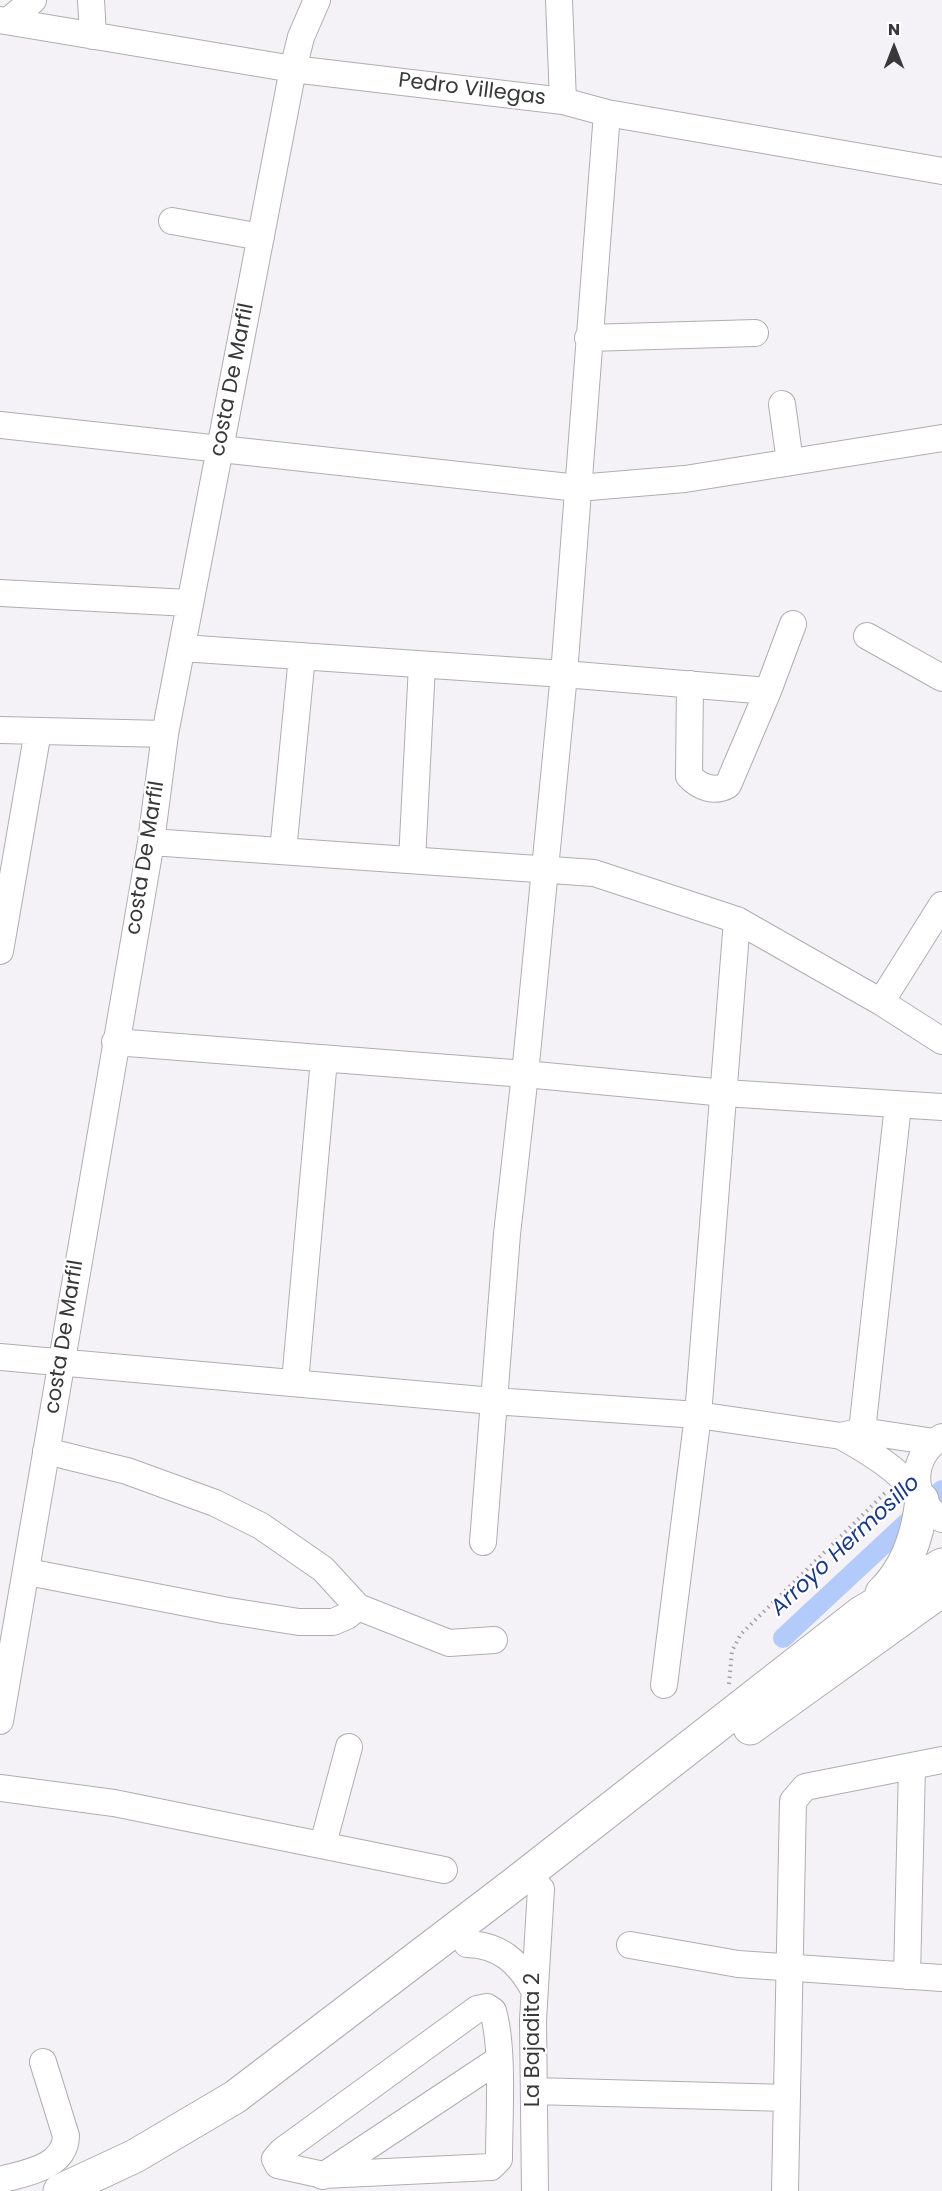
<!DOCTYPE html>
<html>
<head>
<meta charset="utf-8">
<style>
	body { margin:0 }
	#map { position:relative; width:942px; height:2191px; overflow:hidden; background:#f5f2f7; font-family:Poppins,sans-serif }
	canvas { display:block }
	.north { position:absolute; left:864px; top:18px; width:60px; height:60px; -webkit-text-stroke:4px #fff; paint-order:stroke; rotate:0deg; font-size:16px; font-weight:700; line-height:24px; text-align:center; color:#383739 }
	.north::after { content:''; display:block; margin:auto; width:21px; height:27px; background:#383739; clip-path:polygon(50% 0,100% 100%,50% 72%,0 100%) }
</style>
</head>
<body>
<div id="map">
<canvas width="942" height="2191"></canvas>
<div class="north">N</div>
</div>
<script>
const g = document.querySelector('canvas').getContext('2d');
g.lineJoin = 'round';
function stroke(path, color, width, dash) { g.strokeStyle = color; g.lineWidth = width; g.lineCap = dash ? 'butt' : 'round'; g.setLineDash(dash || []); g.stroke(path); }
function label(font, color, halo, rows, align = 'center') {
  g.font = font + ' Poppins,sans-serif'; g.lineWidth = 4.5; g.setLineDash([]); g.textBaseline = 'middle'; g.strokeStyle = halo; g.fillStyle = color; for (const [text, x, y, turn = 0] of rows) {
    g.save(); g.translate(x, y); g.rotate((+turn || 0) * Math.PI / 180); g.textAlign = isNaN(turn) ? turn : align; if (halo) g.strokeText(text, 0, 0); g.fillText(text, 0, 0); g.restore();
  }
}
const canal = new Path2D(`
	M783 1638 942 1490`);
const path = new Path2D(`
	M729 1684 732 1651 741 1634 887 1491`);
const minor = new Path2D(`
	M91 0 93 36
	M559 0 563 101
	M0 20 293 69 563 101 607 113 942 171
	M8 21 33 0
	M172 221 261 237
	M588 338 755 333
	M782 404 790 462
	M0 425 578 488 685 479 942 438
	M0 593 189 603
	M867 636 942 678
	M182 648 564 674 768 691
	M690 684 689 776C699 787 715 793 728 785L768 691 793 624
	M0 730 165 734
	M151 842 594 873 737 920 881 1002 942 1041
	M283 851 302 656
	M412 860 422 665
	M0 951 38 731
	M881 1002 942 905
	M115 1042 525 1074 725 1093 942 1107
	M0 1357 493 1401 698 1415 841 1436 862 1431 934 1442
	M295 1382 324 1059
	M862 1431 898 1105
	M841 1436C872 1453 897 1469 920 1496
	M942 1437C909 1455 909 1501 942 1519
	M46 1451 127 1471 215 1503 261 1526 323 1569 358 1607 449 1643 494 1640
	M483 1542 507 1234 525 1074 564 674 607 113
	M28 1572 223 1610 299 1622H333L347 1616 358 1607
	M664 1685 698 1415 737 920
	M0 1721 151 842 165 734 293 69 301 37 317 0
	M0 1788 114 1803 444 1870
	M323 1844 349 1747
	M467 1944C500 1945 519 1962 534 1990
	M630 1945 738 1964 942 1978
	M907 1976 912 1766
	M487 2007 493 2011C504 2050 499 2117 499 2159L491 2167 323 2175 278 2165 275 2159 282 2151 477 2009Z
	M534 2091 787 2098
	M323 2176 498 2060
	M0 2180C25 2173 65 2168 66 2136L43 2062
	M535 2191 533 2020 541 1889
	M785 2191 793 1801 805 1787 942 1760`);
const major = new Path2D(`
	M882 1593C908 1568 918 1535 922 1500
	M750 1728 942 1590
	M60 2191 135 2156 235 2097 513 1885 861 1613 942 1565`);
const streetNames = [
	["Pedro Villegas",472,90,7],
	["costa De Marfil",233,380,-79],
	["costa De Marfil",146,858,-81],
	["costa De Marfil",65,1337,-81],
	["La Bajadita 2",534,2040,-90]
];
const waterNames = [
	["Arroyo Hermosillo",846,1546,-43]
];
stroke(canal, '#b3cbfb', 20);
stroke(minor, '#b0adb2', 28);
stroke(major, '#b0adb2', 35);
stroke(path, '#a3a1a4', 4, [1.5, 4.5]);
stroke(minor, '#fff', 26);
stroke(major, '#fff', 33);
label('21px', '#383739', '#fff', streetNames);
label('italic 22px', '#173890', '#fff', waterNames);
</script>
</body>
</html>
